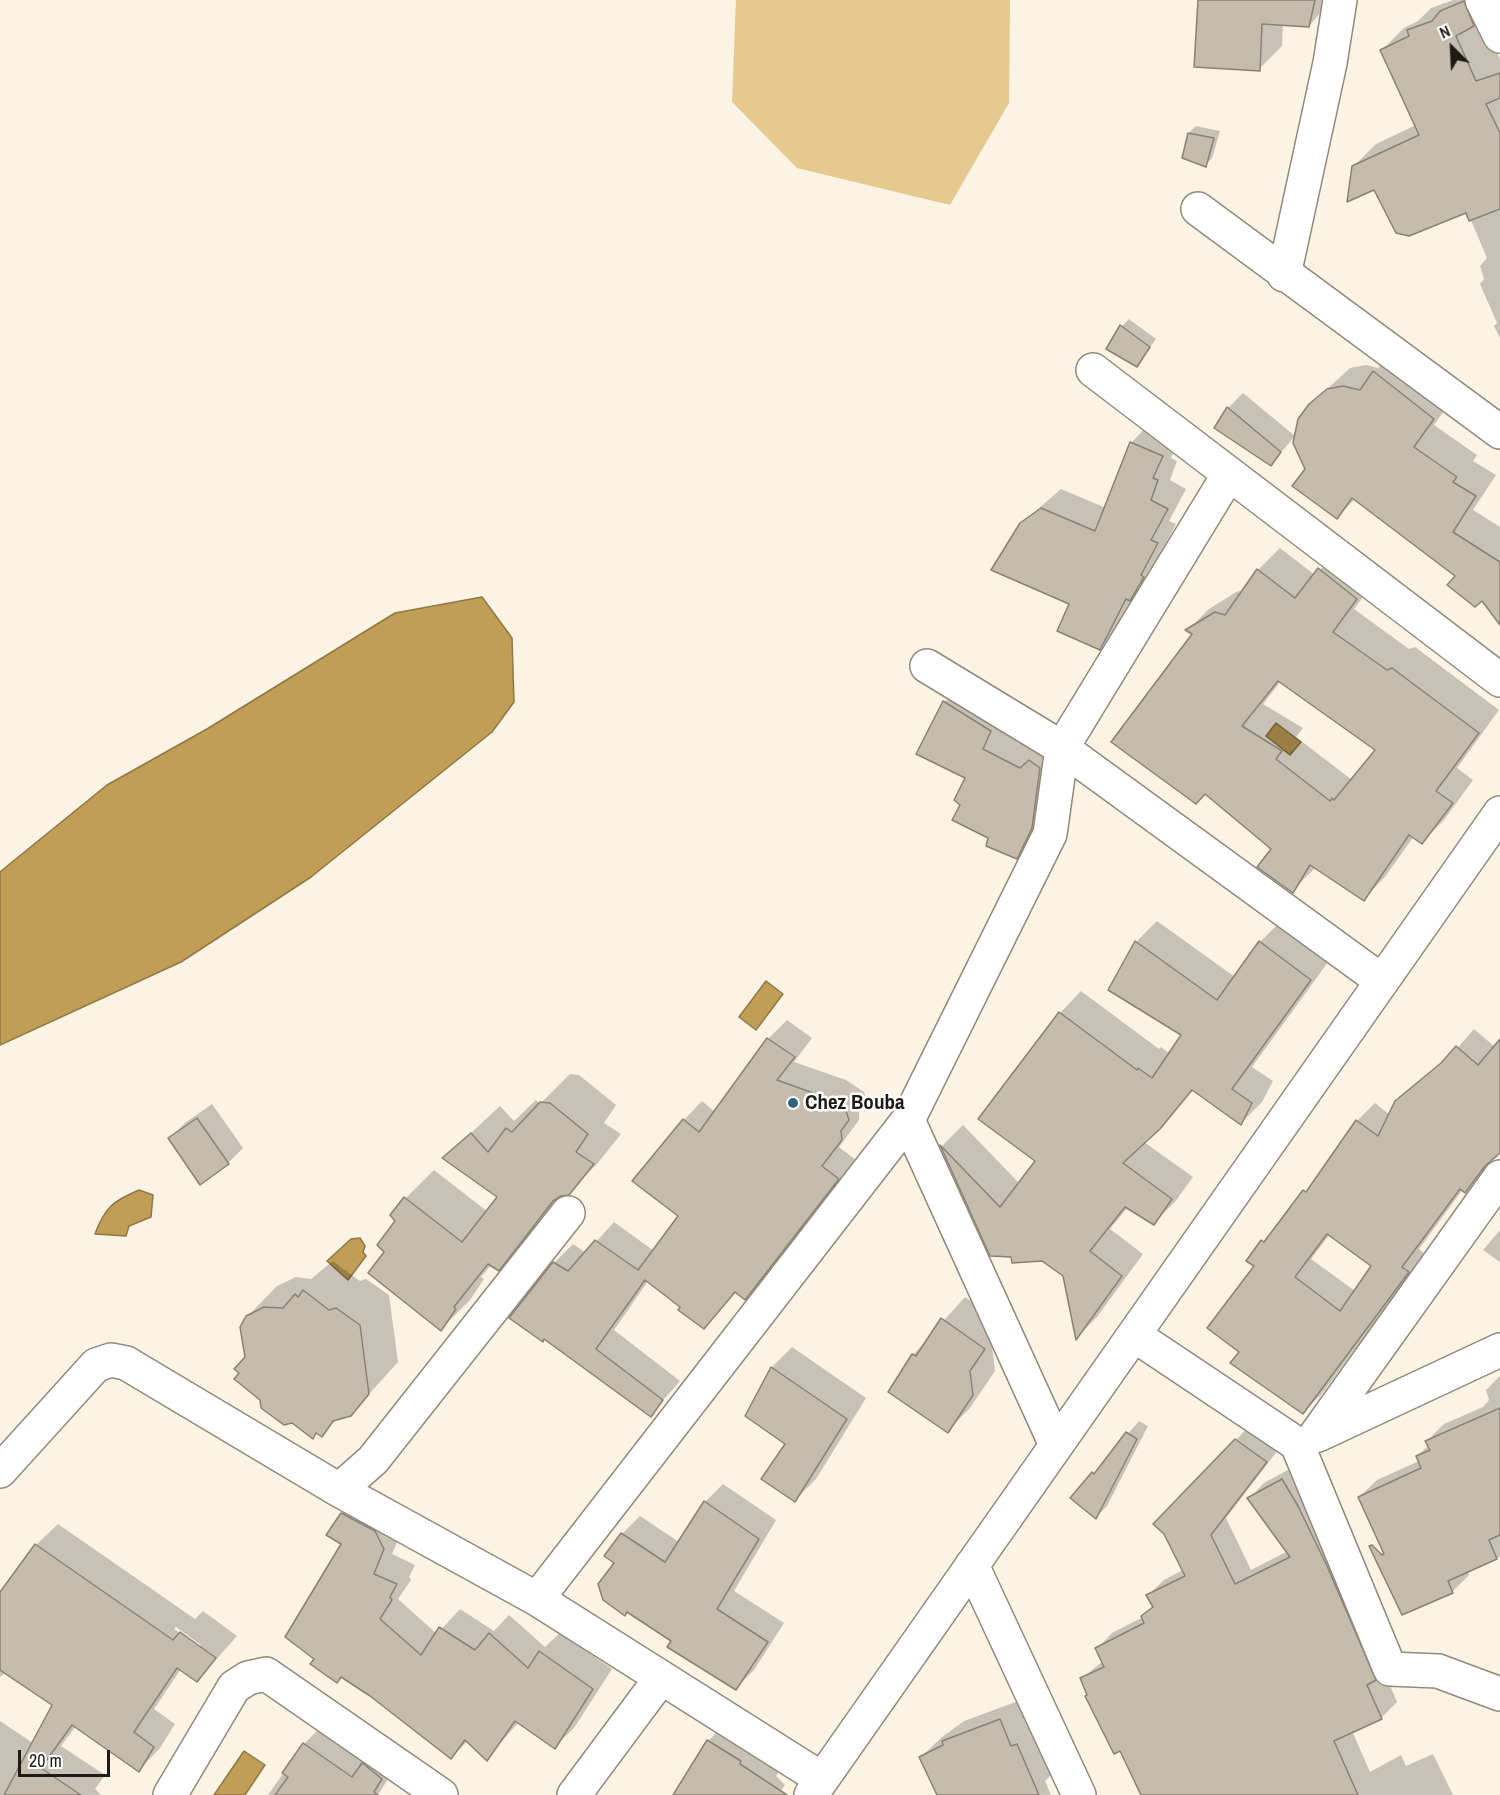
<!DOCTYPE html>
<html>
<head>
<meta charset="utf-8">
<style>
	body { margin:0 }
	#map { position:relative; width:1500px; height:1795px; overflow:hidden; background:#fbf3e4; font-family:"Archivo Narrow",sans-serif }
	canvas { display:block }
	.north { position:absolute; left:1422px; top:18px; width:60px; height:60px; -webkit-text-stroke:4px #fff; paint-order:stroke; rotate:336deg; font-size:16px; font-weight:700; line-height:24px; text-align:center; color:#1e1b16 }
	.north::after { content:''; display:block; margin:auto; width:21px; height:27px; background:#1e1b16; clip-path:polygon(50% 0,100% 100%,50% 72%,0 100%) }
	.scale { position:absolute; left:18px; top:1750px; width:92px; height:27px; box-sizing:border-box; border:3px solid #1e1b16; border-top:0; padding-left:8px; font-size:18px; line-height:21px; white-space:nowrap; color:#1e1b16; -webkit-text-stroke:4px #fff; paint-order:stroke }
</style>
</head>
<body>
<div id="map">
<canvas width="1500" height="1795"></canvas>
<div class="north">N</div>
<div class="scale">20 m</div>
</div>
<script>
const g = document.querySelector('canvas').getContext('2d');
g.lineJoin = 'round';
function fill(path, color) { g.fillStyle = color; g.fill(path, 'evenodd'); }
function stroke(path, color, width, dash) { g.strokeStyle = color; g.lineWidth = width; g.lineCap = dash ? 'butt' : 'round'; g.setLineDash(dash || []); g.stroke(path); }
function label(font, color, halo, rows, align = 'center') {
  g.font = font + ' "Archivo Narrow",sans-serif'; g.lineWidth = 5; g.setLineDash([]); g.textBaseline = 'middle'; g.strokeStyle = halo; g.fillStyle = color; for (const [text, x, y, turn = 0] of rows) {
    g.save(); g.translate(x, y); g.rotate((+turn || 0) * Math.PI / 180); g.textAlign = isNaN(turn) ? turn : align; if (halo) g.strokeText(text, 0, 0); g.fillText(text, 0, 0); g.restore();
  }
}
const green = new Path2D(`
	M736 0H1010L1009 103 950 205 797 168 732 102Z`);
const water = new Path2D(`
	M482 597 512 638 514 702 492 732 311 877 181 962 0 1045V872L107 785 207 729 395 613Z
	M1276 723 1301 742 1290 755 1266 736Z
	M766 981 783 994 756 1030 739 1017Z
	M139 1190 153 1195 151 1217 129 1226 126 1236 95 1234C105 1207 113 1201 139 1190Z
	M360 1238 365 1246 363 1252 366 1256 348 1280 327 1261 351 1239Z
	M244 1751 265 1765 245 1795H214Z`);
const shadow = new Path2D(`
	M1198 0H1332L1309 26 1283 24 1282 46 1259 69Z
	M1453 0H1495L1480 18 1500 59V338L1494 326 1497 323 1480 284 1484 279 1480 266 1487 258 1467 211 1375 188 1353 167 1376 144 1416 125 1382 50 1404 28 1418 21 1431 8Z
	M1196 126 1220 131 1212 158 1205 165 1189 133Z
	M1129 319 1156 339 1137 365 1122 326Z
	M1395 351 1454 397 1434 425 1477 455 1473 461 1496 475 1473 510 1500 527V623L1482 599 1458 576 1355 499 1337 517 1307 469 1310 405 1350 368 1366 365 1378 368Z
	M1243 393 1295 436 1271 464 1228 408Z
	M1150 423 1181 437 1171 458 1177 461 1170 480 1186 489 1169 521 1176 524 1159 556 1162 558 1119 629 1099 649 1021 524 1061 489 1106 508 1131 443Z
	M1280 548 1315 575 1341 548 1378 577 1354 609 1409 649 1415 647 1499 710 1457 768 1473 780 1444 820 1422 842 1414 836 1385 877 1363 899 1316 867 1292 891 1273 849 1195 634 1188 630 1209 609 1238 591 1243 592 1258 570ZM1281 681 1377 749 1352 780 1296 737 1303 728 1263 704Z
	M967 679 1052 739 1039 835 1016 857 989 837 962 805 967 777 918 753 945 702Z
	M1282 920 1331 958 1252 1067 1273 1081 1262 1102 1241 1123 1194 1089 1144 1142 1193 1177 1175 1202 1153 1223 1128 1207 1110 1229 1143 1254 1097 1317 1077 1337 1064 1276 1042 1260 991 1254 942 1146 963 1125 1020 1184 1038 1161 1060 1013 1081 991 1159 1049 1161 1047 1170 1054 1183 1034 1136 942 1157 921 1235 977 1260 942Z
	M787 1020 812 1038 794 1062 846 1080 864 1092 867 1101 859 1111V1120L839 1147 856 1160 763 1279 745 1298 737 1291 704 1327 648 1281 614 1330 680 1381 650 1415 545 1338 554 1263 573 1244 586 1253 614 1222 654 1251 680 1216 684 1120 702 1101 715 1112 768 1039Z
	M1474 1029 1495 1047 1500 1042V1152L1465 1191 1463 1189 1419 1249 1425 1254 1321 1395 1303 1412 1241 1352 1256 1266 1248 1260 1318 1177 1357 1121 1375 1103 1390 1115 1396 1102 1448 1059ZM1330 1234 1373 1266 1355 1291 1311 1259Z
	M570 1074 579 1075 616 1105 604 1123 621 1134 597 1164 568 1193 564 1194 527 1240 498 1269 492 1264 481 1277 484 1279 470 1300 441 1329 386 1252 406 1198 434 1170 488 1212 499 1197 444 1158 500 1106 514 1121 536 1100 540 1104Z
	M212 1104 243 1148 228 1163 201 1183 170 1138 185 1123Z
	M1500 1230V1262L1483 1250Z
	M333 1261 360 1281 366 1279 389 1295 398 1362 350 1415 338 1418 322 1435 318 1432 313 1437 262 1400 240 1373 246 1357 247 1317 277 1286 296 1277 311 1279Z
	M965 1297 1007 1326 992 1347 995 1371 970 1408 947 1431 913 1355Z
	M792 1347 866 1398 816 1479 795 1500 787 1443 747 1416 772 1367Z
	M1500 1376V1557L1467 1571 1469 1575 1452 1592 1377 1559 1384 1551 1359 1497 1377 1480 1419 1461 1417 1456 1429 1445 1427 1441 1444 1424 1483 1407 1489 1400 1486 1390Z
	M1139 1421 1148 1426 1107 1506 1096 1517 1093 1474Z
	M1251 1424 1281 1446 1226 1518 1251 1570 1288 1551 1249 1499 1264 1483 1297 1465 1397 1702 1381 1718 1352 1731 1370 1772 1401 1755 1406 1766 1433 1754 1453 1795H1143L1121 1749 1081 1679 1103 1661 1097 1649 1112 1633 1143 1617 1153 1605 1148 1595 1164 1580 1183 1570 1236 1440Z
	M723 1484 776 1520 734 1591 784 1623 754 1670 736 1688 673 1641 616 1563 622 1534 640 1516 679 1542 705 1502Z
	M362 1494 403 1529 392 1554 415 1565 409 1577 411 1580 398 1599 437 1634 460 1609 494 1631 509 1615 545 1647 560 1633 612 1669 574 1728 554 1747 519 1722 487 1758 468 1741 451 1757 371 1695 316 1658 343 1543 328 1534 342 1513Z
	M58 1524 195 1619 203 1611 237 1636 197 1681 181 1669 154 1709 175 1724 160 1748 139 1770 76 1726 61 1746 105 1775 95 1789 101 1795H0V1721L33 1743 54 1704 6 1672 0 1677V1593L36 1545ZM176 1627 201 1645 199 1647 174 1629Z
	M1021 1700 1057 1769 1045 1781 1051 1795H938L921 1757 942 1737 964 1721Z
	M731 1718 788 1758 776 1776 785 1785 778 1795H676L708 1741Z
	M325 1723 402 1757 378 1795H268L304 1744Z`);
const building = new Path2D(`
	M1198 0H1315L1309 27 1262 24 1260 71 1194 67Z
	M1464 1 1474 26 1456 36 1476 81 1500 73V98L1486 104 1500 133V209L1469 221 1466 213 1409 236 1396 233 1374 190 1347 202 1352 166 1419 135 1380 50 1409 36 1407 30 1432 21 1440 11Z
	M1188 133 1214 138 1206 167 1182 158Z
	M1120 325 1150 347 1137 367 1106 349Z
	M1373 371 1434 419 1414 447 1457 477 1453 482 1476 496 1453 532 1500 562V625L1482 601 1475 607 1447 585 1455 576 1352 498 1337 519 1292 486 1305 469 1293 443 1298 419 1309 404 1327 389 1343 386 1360 390Z
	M1227 407 1281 452 1271 466 1214 428Z
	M1130 442 1163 456 1153 478 1158 480 1151 500 1168 509 1151 540 1158 543 1141 575 1144 577 1130 601 1126 599 1100 650 1057 631 1069 604 991 570 1020 523 1041 508 1095 531Z
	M1318 568 1357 599 1333 632 1387 670 1392 668 1479 733 1436 791 1453 803 1422 844 1409 835 1364 901 1310 865 1293 893 1257 867 1271 849 1205 794 1196 804 1111 742 1192 634 1185 630 1215 612 1225 615 1257 569 1295 598ZM1278 681 1375 750 1334 800 1332 798 1330 801 1276 759 1282 751 1242 726Z
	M943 701 991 731 983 749 1020 768 1029 760 1040 768 1032 828 1017 859 986 846 988 838 952 820 960 805 954 800 965 778 916 754Z
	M1135 941 1217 1000 1259 941 1311 980 1232 1089 1252 1103 1241 1125 1192 1090 1160 1129 1123 1163 1172 1199 1154 1225 1125 1207 1090 1251 1122 1276 1076 1340 1063 1276 1042 1261 1012 1263 1011 1257 990 1256 940 1145 1000 1207 1035 1161 978 1119 1059 1012 1137 1070 1138 1068 1152 1078 1181 1035 1108 990Z
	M767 1038 795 1057 777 1080 827 1098 846 1111 849 1120 841 1131 842 1140 822 1166 839 1179 745 1300 735 1292 704 1329 678 1310 680 1307 645 1280 596 1349 663 1400 651 1417 544 1339 543 1342 509 1318 553 1262 568 1271 595 1240 638 1270 678 1216 632 1181 683 1119 699 1132Z
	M1500 1039V1153L1485 1166 1465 1193 1460 1189 1402 1267 1409 1272 1303 1414 1230 1363 1239 1352 1207 1328 1254 1266 1246 1261 1261 1240 1264 1242 1303 1190 1306 1192 1356 1120 1378 1136 1395 1101 1441 1063 1456 1046 1478 1065ZM1327 1234 1371 1266 1340 1311 1295 1277Z
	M540 1102 550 1103 588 1134 576 1152 594 1164 569 1195 561 1196 553 1201 499 1271 488 1264 454 1307 456 1309 441 1331 368 1273 384 1252 377 1245 395 1221 390 1215 404 1197 462 1242 497 1197 442 1158 471 1133 488 1152 506 1128 512 1132Z
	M197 1118 229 1164 200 1185 168 1138Z
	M303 1290 329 1310 336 1308 360 1325 369 1394 351 1416 333 1421 322 1437 316 1433 313 1439 292 1423 284 1425 261 1408 260 1400 234 1379 239 1373 234 1369 245 1357 240 1327 246 1316 264 1307 283 1308 295 1294 298 1297Z
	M941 1318 985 1349 970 1371 973 1395 948 1433 888 1392 912 1354 916 1356Z
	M771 1367 847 1419 795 1502 761 1479 785 1444 745 1416Z
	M1500 1408V1535L1489 1540 1497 1559 1448 1581 1453 1593 1402 1615 1369 1546 1372 1545 1382 1555 1384 1554 1358 1497 1421 1468 1416 1456 1430 1450 1425 1441Z
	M1126 1432 1137 1439 1096 1519 1070 1498 1092 1472 1094 1474Z
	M1235 1439 1267 1462 1211 1535 1235 1584 1290 1557 1247 1498 1282 1479 1298 1506 1327 1566 1376 1680 1367 1685 1382 1719 1334 1741 1358 1795H1141L1120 1751 1114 1754 1085 1696 1087 1695 1080 1678 1104 1667 1095 1648 1144 1623 1141 1616 1153 1607 1146 1595 1185 1576 1164 1534 1153 1524Z
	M704 1501 759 1539 717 1609 768 1642 736 1690 667 1647 671 1641 627 1612 625 1616 603 1600 598 1584 614 1563 604 1556 621 1533 665 1562Z
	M341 1513 375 1531 384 1549 374 1574 397 1584 390 1597 392 1600 380 1619 421 1655 439 1627 475 1650 489 1633 528 1668 539 1651 593 1689 555 1749 515 1721 487 1761 465 1740 451 1759 370 1696 341 1677 337 1683 310 1664 314 1659 285 1637 341 1544 326 1535Z
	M35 1544 173 1640 180 1632 216 1658 197 1682 177 1668 134 1732 154 1747 139 1772 72 1725 41 1768 81 1795H4L52 1705 0 1670V1592Z
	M1000 1719 1011 1746 1017 1744 1039 1795H937L919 1757 943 1745 942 1741Z
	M707 1740 741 1761 740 1764 787 1795H673Z
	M303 1743 352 1777 362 1763 365 1765 382 1779 374 1792 378 1795H275L288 1777 282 1773Z`);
const minor = new Path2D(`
	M1482 0 1500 36
	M1198 209 1500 432
	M1284 275 1330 63 1340 0
	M1093 370 1500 680
	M927 666 1062 748 1382 981
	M908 1120 1056 1445
	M1134 1335 1297 1444 1390 1669 1438 1671 1500 1694
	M1318 1435 1500 1350
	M1315 1436 1500 1177
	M0 1471 96 1365 111 1360 126 1363 339 1490 537 1599 822 1779
	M339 1490 373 1460 568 1213
	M972 1565 1079 1795
	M537 1599 908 1120 1050 834 1062 748 1229 474
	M170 1795 234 1687 248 1678 266 1674 441 1795
	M574 1795 661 1678
	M811 1795 1500 813`);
const markers = [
	[793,1103,6,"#2f6480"]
];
const poiNames = [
	["Chez Bouba",805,1103]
];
fill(green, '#e6c990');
fill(water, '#c19e56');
stroke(water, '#907743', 1.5);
fill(shadow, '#0003');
fill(building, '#c4bdae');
stroke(building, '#898274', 1.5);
stroke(minor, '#918a7c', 36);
stroke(minor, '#fff', 33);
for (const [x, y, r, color] of markers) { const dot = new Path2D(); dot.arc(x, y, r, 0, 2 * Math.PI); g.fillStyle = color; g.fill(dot); stroke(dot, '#fff', 2); }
label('bold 21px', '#1e1b16', '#fff', poiNames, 'left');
</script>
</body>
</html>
